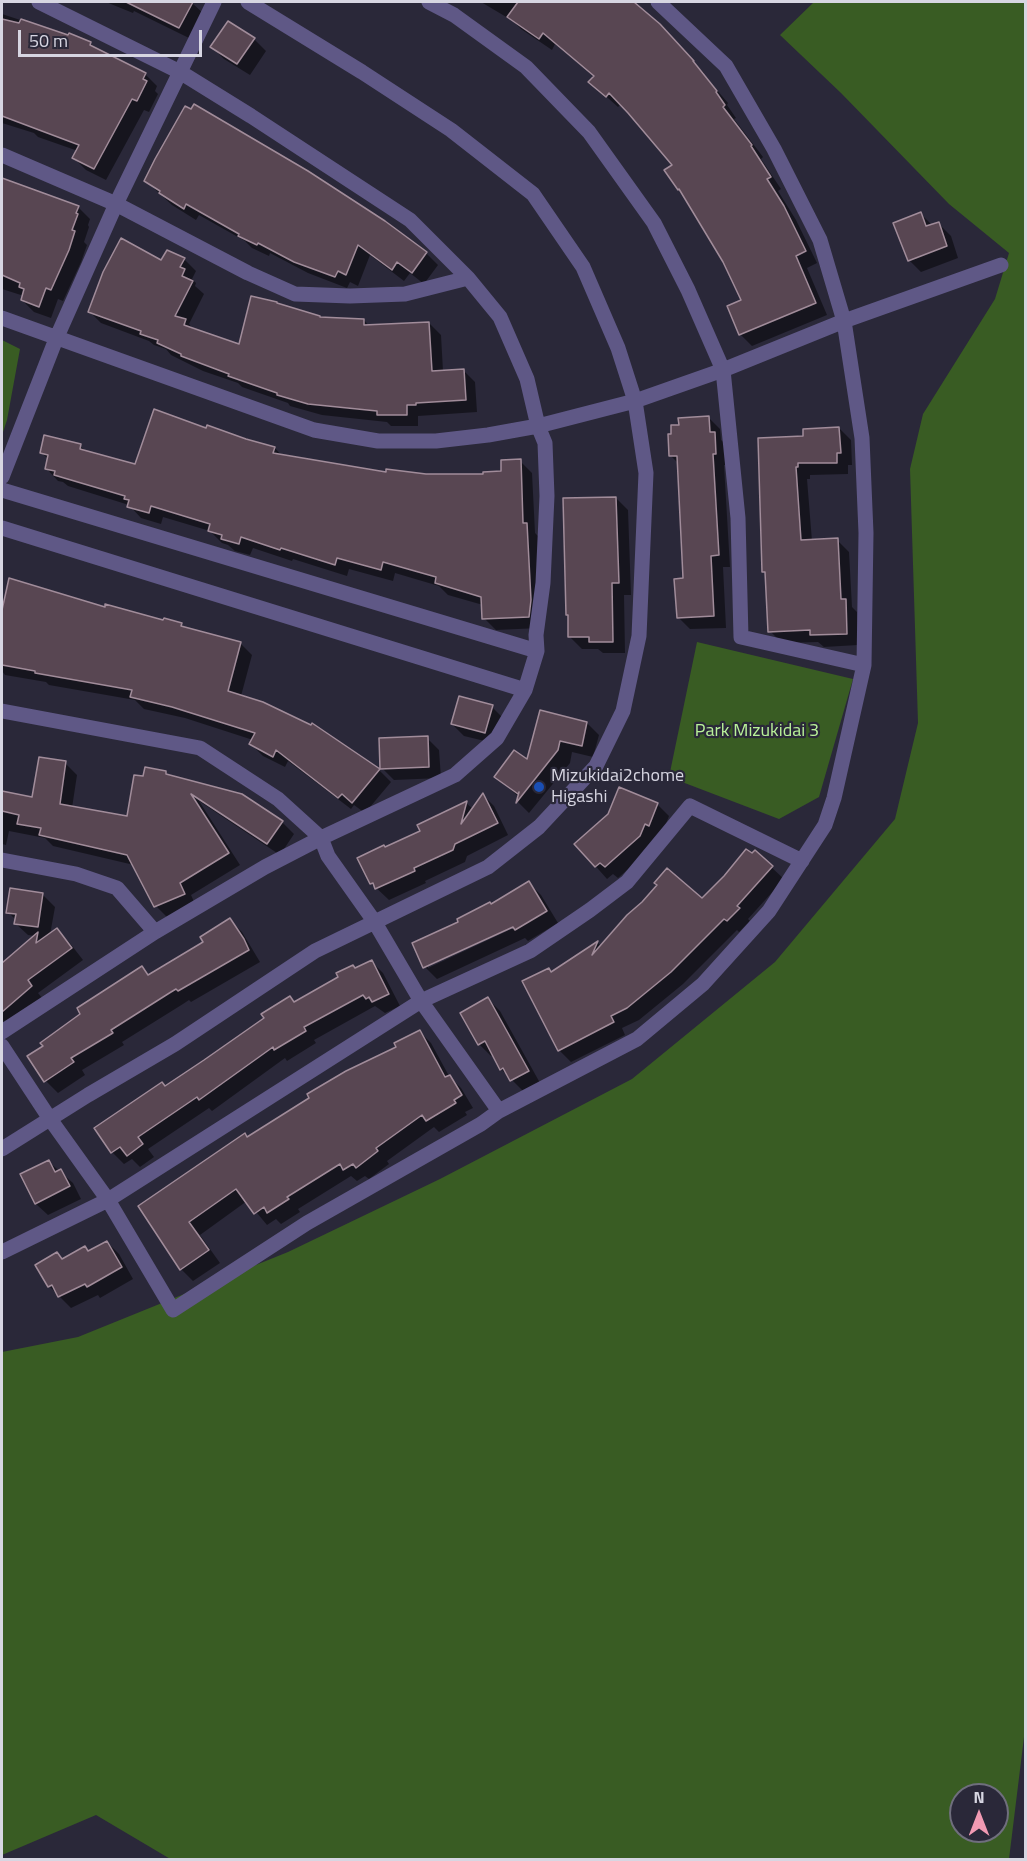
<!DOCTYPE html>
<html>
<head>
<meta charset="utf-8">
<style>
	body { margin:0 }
	#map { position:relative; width:1027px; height:1861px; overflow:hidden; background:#2a2839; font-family:"Titillium Web",sans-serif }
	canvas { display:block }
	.frame { position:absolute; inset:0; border:3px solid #d7d6e2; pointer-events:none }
	.north { position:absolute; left:949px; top:1783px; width:60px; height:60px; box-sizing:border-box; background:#2a2839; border:2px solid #6f6e7d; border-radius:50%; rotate:0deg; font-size:16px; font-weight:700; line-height:24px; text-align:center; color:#d7d6e2 }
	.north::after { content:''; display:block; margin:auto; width:21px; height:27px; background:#f19ab3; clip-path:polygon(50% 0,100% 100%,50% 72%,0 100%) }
	.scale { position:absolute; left:18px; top:30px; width:184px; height:27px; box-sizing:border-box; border:3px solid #d7d6e2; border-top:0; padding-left:8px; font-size:18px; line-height:21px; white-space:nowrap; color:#d7d6e2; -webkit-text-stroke:4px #2a2839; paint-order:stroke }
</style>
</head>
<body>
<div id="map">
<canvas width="1027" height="1861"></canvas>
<div class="frame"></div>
<div class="north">N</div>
<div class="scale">50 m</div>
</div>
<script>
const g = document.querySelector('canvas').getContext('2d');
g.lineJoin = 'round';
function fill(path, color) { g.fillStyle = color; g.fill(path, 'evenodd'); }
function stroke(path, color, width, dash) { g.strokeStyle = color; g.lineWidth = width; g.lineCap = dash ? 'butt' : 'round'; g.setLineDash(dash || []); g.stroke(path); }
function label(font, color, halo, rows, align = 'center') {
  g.font = font + ' "Titillium Web",sans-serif'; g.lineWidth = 4.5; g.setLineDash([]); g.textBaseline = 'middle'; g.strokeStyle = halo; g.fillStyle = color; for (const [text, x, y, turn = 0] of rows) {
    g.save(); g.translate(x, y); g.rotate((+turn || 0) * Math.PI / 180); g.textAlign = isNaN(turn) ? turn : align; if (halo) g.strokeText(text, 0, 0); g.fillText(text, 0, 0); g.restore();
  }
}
const green = new Path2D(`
	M814 2H1025L1026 1721 1009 1859 172 1860 96 1815 2 1855V1352L78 1337 288 1252 440 1179 632 1079 775 962 895 819 918 723 910 469 923 414 995 299 1009 253 949 204 841 93 780 35ZM961 1795H997V1831H961Z
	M2 340 20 349 7 420 2 435Z
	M697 642 853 679 819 797 779 819 669 777Z`);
const shadow = new Path2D(`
	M106 2H191L204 14 191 39 134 11 133 13Z
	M481 2H632L659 25 704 73 703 74 728 103 727 105 736 118 734 119 763 157 761 159 781 189 778 191 796 220 817 263 807 268 827 315 752 346 740 334 743 301 674 165 621 104 618 107 590 82 595 77 555 44 552 50 521 29 513 21Z
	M2 14 90 43 98 51 145 74 157 86 155 91 158 94 149 112 144 110 106 180 86 170 74 158 78 151 38 137 34 133 2 123Z
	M254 39 266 51 250 75 224 59 212 47Z
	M2 180 78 207 90 219 88 225 89 227 84 242 87 245 81 262 63 301 58 299 51 318 34 312 22 300 24 296 2 289Z
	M146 181 426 253 438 265 424 284 410 273 404 281 370 255 358 286 350 282 347 288 308 273 270 253 269 256 252 248 245 241 199 215 196 220 172 205Z
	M921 214 933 226 939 224 951 236 958 258 921 272 909 260Z
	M184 259 196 271 192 279 196 283 195 286 204 294 189 324 194 330 240 346 320 317 364 320 370 327 429 323 441 335 443 371 463 370 475 382 477 412 418 416V426H391L387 422 322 415 290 406 288 403 242 387 238 383 203 371 171 355 166 349 154 345 149 341 101 323 89 311 162 262Z
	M708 417 720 429 721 440 727 445 728 465H724L730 567H723L726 628 690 629 678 617 684 580 679 464 671 456 680 426Z
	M839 428 851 440 852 465H848V474L810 475V479H807L812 541 837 540 849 552 852 607 857 612 858 645 824 647 818 642 782 643 770 631 767 574 764 571 804 438Z
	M207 430 275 448 283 457 387 474 485 476 502 472 520 461 532 473 535 533 538 536 540 628 496 630 484 618 483 605 448 595 439 586 395 573 393 581 349 569 347 576 293 559 292 561 253 548 250 555 235 551 228 545 222 543 210 531 163 517 161 524 141 518 129 505 68 486 63 482 58 481 46 468 48 459 41 452 80 446 88 453 136 466Z
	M616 498 628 510 631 595H624L625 653H603L598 649H582L570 637 569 617 567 615Z
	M10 580 106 609 181 624 185 629 240 643 252 655 241 696 311 727 313 725 379 770 391 782 365 813 354 805 351 809 288 761 285 767 263 756 251 744 253 740 185 718 144 709 135 700 49 685 46 682 5 675 2 671V622Z
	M492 707 504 719 497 744 464 736 452 724Z
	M587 723 599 735 593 757 572 752 570 763 529 813 518 802 519 797 496 777 528 762Z
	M427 738 439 750 441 778 394 780 382 768Z
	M65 763 77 775 72 808 128 817 144 778 166 773 169 776 242 795 282 822 294 834 280 855 199 801 240 865 191 895 196 906 168 918 156 906 134 865 53 846 45 838 9 831 6 845 2 844V793L34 799Z
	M483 795 494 806 508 835 467 856 465 862 425 881 426 883 389 900 371 883 385 849 422 832 466 803 473 809Z
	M657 804 669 816 661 837 652 848 618 878 613 874 607 879 576 844Z
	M755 852 784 879 748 919 750 921 739 932 737 930 683 984 639 1020 622 1028 625 1035 571 1062 559 1050 549 970 552 973 598 943 602 947 702 900Z
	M529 883 541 895 558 923 528 941 525 938 437 979 425 967 414 944 492 906ZM519 922 520 925 428 968V964Z
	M12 890 43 895 55 907 50 935 57 930 69 942 83 960 38 993 43 999 9 1028 2 1020V965L35 936 28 935 15 923 16 920 8 912Z
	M230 920 242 932 260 962 191 1002 189 1000 183 1004 122 1042 124 1045 82 1070 85 1075 58 1093 46 1081 45 1046 142 968 149 975 205 943Z
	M371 961 383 973 400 1006 385 1013 375 1006 314 1040 316 1043 287 1061 285 1058 212 1111 209 1108 148 1149 154 1157 140 1167 132 1159 124 1164 112 1152 165 1087 294 1003Z
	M488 999 500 1011 540 1083 524 1092 501 1069 494 1054 491 1056 479 1044Z
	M419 1031 431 1043 449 1076 461 1088 473 1108 465 1112 467 1115 439 1132 434 1127 387 1161 389 1164 369 1179 365 1176 357 1181 351 1176 298 1209 300 1212 281 1224 276 1219 267 1225 247 1201 200 1235 220 1263 193 1281 181 1269 141 1206 248 1138 398 1048Z
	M49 1162 73 1183 81 1199 48 1215 36 1204 22 1175Z
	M107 1242 119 1254 133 1279 100 1298 98 1295 71 1308 49 1286 63 1260 85 1248 89 1252Z`);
const building = new Path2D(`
	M126 2H193L179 28Z
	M518 2H634L660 24 694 61H693L717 91 716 92 725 105 723 107 752 145 751 146 771 177 767 179 784 206 806 251 796 256 816 303 739 335 727 306 741 300 723 262 679 189 678 190 664 170 672 165 628 113 609 93 606 97 588 82 594 76 543 33 539 39 507 17Z
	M2 19 19 23 21 19 68 35 69 33 91 42 90 45 146 73 143 79 147 81 137 101 132 99 94 169 72 158 79 145 2 116Z
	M228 21 255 38 237 64 210 47Z
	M194 104 308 171 385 221 427 252 412 273 397 262 392 270 358 245 346 275 338 271 335 277 294 262 258 243 257 245 238 236 239 234 186 204 184 209 159 193 160 191 144 181 155 159 185 106 191 109Z
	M2 178 79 206 76 213 78 214 72 230 75 231 69 250 51 290 46 288 39 307 21 300 24 289 19 287 20 283 2 275Z
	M921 212 926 226 939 222 947 246 908 261 893 223Z
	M121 238 161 260 167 250 185 258 180 267 185 269 182 276 193 281 175 316 186 319 184 325 239 344 251 296 277 302V303L320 316V317L364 319V325L429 322 432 371 464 369 466 400 416 403V405H407V415H377V411L308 404 277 395V393L228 376 229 374 181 356V354L157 343 158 340 140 334 141 331 88 312 103 272Z
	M154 409 206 428 207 425 246 439 275 447 273 453 386 472V469L426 474H483V472L501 471V460L521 459 523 523H527L531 600 529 617 482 619 481 597 435 583 436 577 383 562 381 570 337 558 335 565 281 548 280 550 241 537 239 544 221 539 222 535 208 531 210 524 151 506 149 513 127 507 129 500 124 499 125 496 54 475 55 471 45 469 48 455 40 453 44 435 81 444 80 449 135 464Z
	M709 416 710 432H715L716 454H713L719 555 711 556 714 616 677 618 674 579 683 578 677 456H669L668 434H671V425H679L678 418Z
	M839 427 841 453H837V463H798V467H796L801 540 838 538 841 599H846L847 634 810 635V630L768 632 765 572H762L758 438 803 436V429Z
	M616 497 619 583H612L613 642H589V637H568V615H566L563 498Z
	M9 578 105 607V604L163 620 164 618 182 623 181 626 241 642 228 691 263 702 311 725 312 723 380 769 352 803 342 794 338 798 276 750 273 757 249 744 255 733 172 707 130 697 132 690 35 673V671L2 665V610Z
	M459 696 493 705 485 733 451 724Z
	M540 710 587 722 582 746 560 741 558 750 516 803 519 792 518 794 494 777 514 750 527 759Z
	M428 736 429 767 380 769 379 738Z
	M39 757 66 761 60 804 127 816 134 775 143 776 145 767 166 771V774L242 794 283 821 267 844 191 794 229 853 180 883 185 894 154 907 127 855 39 835 41 828 17 824 19 815 2 811V791L32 797Z
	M619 787 658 803 649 826 645 824 640 836 605 867 600 863 595 867 574 844 608 814Z
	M483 793 498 823 455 844 453 850 414 868 415 871 375 889 373 883 370 884 357 858 384 845 385 847 420 831 417 825 467 801 461 824Z
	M746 849 752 853 755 850 773 866 737 906 740 908 727 921 724 919 671 972 627 1008 611 1016 614 1022 558 1051 522 981 549 968 551 972 598 941 592 955 627 915 642 902 657 885 654 883 667 868 702 898 724 876Z
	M529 881 547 911 515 930 513 927 423 968 412 943 458 922 457 919 490 902 491 904Z
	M10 888 43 893 38 927 14 924 16 914 6 913Z
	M230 918 244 939 249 950 178 991 176 989 171 992 111 1030 113 1033 71 1058 74 1062 44 1082 27 1056 43 1046 40 1043 80 1014 77 1008 142 966 148 975 203 942 200 937Z
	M57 928 72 948 28 980 32 986 2 1012V963L38 932 36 943Z
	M372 960 389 994 372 1002 369 997 366 999 363 995 304 1027 306 1031 274 1050 273 1047 199 1100 197 1097 138 1137 143 1144 127 1156 120 1147 111 1153 94 1128 162 1082 165 1086 204 1060 264 1018 261 1014 290 996 294 1002 338 977 336 973 353 965 355 968Z
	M488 997 529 1071 510 1081 503 1068 500 1070 485 1041 478 1045 460 1013Z
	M420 1030 445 1077 450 1075 462 1095 454 1100 456 1103 426 1121 422 1115 376 1148 378 1151 356 1168 353 1164 343 1170 340 1164 287 1197 289 1199 267 1213 264 1207 254 1214 236 1189 189 1222 209 1250 180 1270 138 1206 245 1133 247 1137 309 1098 307 1094 346 1071 396 1047 394 1043Z
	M49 1160 55 1172 61 1169 70 1186 35 1204 20 1174Z
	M107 1241 122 1267 87 1287 85 1284 58 1297 52 1285 48 1287 35 1265 57 1252 62 1259 85 1246 88 1251Z`);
const minor = new Path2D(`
	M429 2 454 15 526 67 589 132 654 223 688 290 723 370 738 518 741 637 864 665
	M2 155 116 204 248 273 295 294 350 296 405 294 468 278
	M2 318 314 430 378 441H436L488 435 538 426 635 401 723 370 844 321 1001 265
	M2 477 56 339 116 204 214 2
	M2 490 537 651
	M2 528 525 690
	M2 711 200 748 278 799 321 838 328 856 374 921 421 1001 499 1111 637 1039 703 984 769 911 825 825 834 798 864 665 866 533 862 438 844 321 820 240 774 149 726 66 658 2
	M2 860 76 874 117 888 155 932
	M2 1032 155 932 265 867 321 838 455 775 497 738 525 690 537 651 536 635 543 583 547 496 545 443 538 426 527 379 500 317 468 278 410 220 251 116 180 72 39 2
	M2 1046 50 1119 108 1200 173 1310 307 1223 481 1124 499 1111
	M2 1149 88 1095 175 1044 315 951 488 867 539 827 596 766 623 711 639 636 646 473 635 401 618 348 583 267 533 194 451 130 362 72 248 2
	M2 1252 108 1200 421 1001 530 951 590 910 627 882 690 806 802 861`);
const markers = [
	[539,787,6,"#1a4fb4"]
];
const parkNames = [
	["Park Mizukidai 3",757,732]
];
const poiNames = [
	["Mizukidai2chome",551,777],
	["Higashi",551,798]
];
fill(green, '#395c23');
fill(shadow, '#0007');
fill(building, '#584652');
stroke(building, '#a18c9a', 1.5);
stroke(minor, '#5f5886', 15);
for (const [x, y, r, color] of markers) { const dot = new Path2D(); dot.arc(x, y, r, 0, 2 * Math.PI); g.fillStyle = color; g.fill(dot); stroke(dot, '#2a2839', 2); }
label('18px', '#b9f299', '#2a2839', parkNames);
label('18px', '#d7d6e2', '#2a2839', poiNames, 'left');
</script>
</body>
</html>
